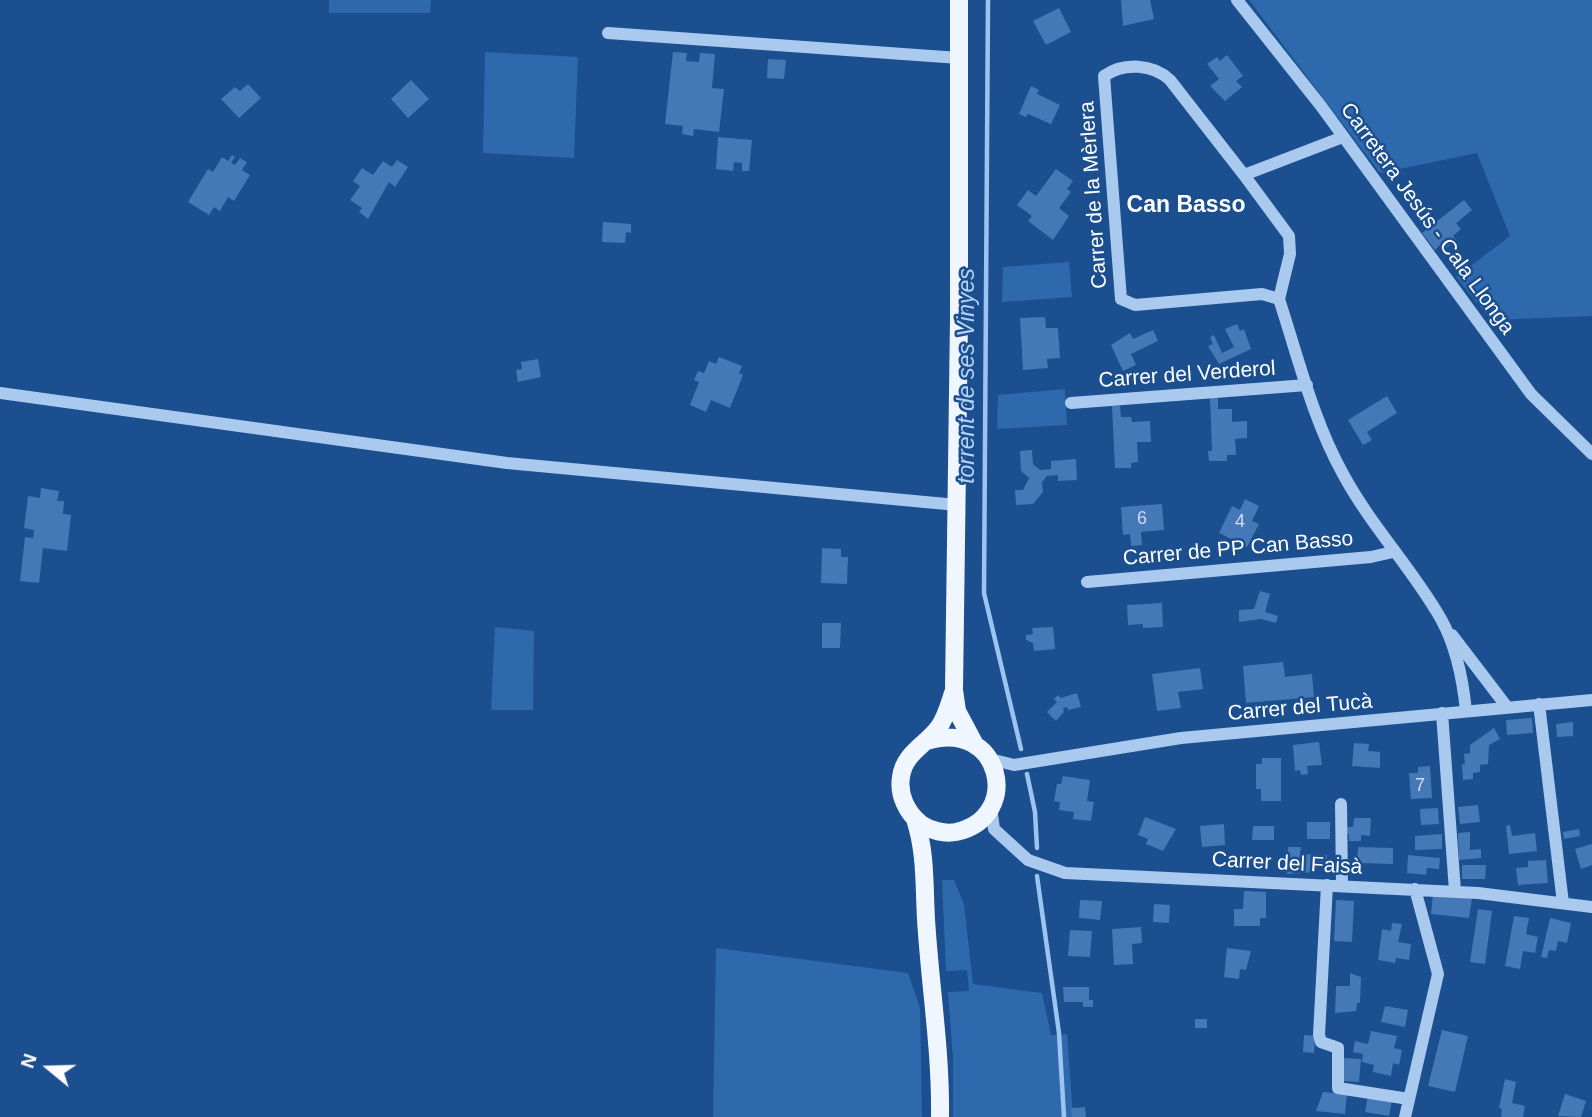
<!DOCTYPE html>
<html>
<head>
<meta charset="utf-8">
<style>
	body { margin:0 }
	#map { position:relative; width:1592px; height:1117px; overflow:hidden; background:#1b4f8f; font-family:Arial,sans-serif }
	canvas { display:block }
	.north { position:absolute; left:14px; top:1033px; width:70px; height:70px; -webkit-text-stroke:5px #1b4f8f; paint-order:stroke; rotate:289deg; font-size:19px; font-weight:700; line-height:28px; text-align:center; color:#fff }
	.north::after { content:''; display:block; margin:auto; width:24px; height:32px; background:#fff; clip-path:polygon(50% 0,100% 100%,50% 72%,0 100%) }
</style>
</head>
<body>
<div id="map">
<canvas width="1592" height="1117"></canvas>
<div class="north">N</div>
</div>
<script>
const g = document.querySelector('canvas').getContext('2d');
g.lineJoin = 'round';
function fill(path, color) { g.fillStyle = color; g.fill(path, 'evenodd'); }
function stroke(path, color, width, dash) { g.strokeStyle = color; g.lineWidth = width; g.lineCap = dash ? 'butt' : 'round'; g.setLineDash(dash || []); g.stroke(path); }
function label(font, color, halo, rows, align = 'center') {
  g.font = font + ' Arial,sans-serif'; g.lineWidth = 5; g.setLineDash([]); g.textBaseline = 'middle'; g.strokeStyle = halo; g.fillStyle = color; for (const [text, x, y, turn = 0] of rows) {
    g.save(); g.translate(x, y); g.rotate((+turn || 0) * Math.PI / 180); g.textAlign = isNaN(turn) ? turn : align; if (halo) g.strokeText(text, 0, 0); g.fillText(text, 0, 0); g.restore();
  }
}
const green = new Path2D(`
	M329 0H431L430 13H329Z
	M1249 0H1592V316L1491 320 1456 277 1510 236 1477 153 1380 173Z
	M485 52 578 57 574 158 483 153Z
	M1069 262 1072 297 1002 302 1003 267Z
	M1065 389 1067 425 997 429 998 395Z
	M495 627 534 631 533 710H491Z
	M942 880H954L964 904 973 984 1042 993 1051 1035 1067 1034 1073 1117H953V1059L948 992 969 991 967 970 946 971Z
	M716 948 908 973 920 1008 922 1117H713Z`);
const stream = new Path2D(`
	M988 0 984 593 1021 749
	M1027 774 1035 812 1037 848
	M1037 876 1059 1033 1064 1117`);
const building = new Path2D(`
	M1121 0H1150L1154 19 1123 26Z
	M1059 8 1071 32 1046 45 1033 21Z
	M673 52 687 53 686 61 699 62 700 53 715 54 712 88 724 89 719 132 694 129 693 136 682 134 683 126 665 124Z
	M1227 55 1243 76 1236 81 1242 87 1225 101 1210 86 1219 79 1207 64 1217 57 1220 61Z
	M768 59 786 60 784 79 767 78Z
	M411 80 429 99 408 118 391 99Z
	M248 84 261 98 239 118 221 99 235 87 240 91Z
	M1031 86 1039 90 1037 94 1060 105 1051 124 1028 114 1026 117 1019 114Z
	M718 137 752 140 749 171H742V163L734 162 733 171 716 169Z
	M232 155 235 157 231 163 235 165 240 158 247 162 242 170 250 175 234 201 228 197 220 211 214 207 209 215 188 202 208 169 213 172 222 157 228 161Z
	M397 160 408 167 395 187 389 182 368 219 359 212 362 208 350 200 360 186 353 181 362 168 373 175 383 161 392 167Z
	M1056 169 1073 181 1067 189 1071 192 1059 208 1069 216 1053 240 1028 221 1032 216 1017 205 1028 190 1036 196Z
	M1464 200 1472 210 1456 223 1461 229 1453 236 1456 240 1446 248 1442 243 1435 250 1422 233Z
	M603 222 631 224V233L626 232 625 243 602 242Z
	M1045 317 1046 328H1058L1060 358 1047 359 1048 368 1023 370 1020 318Z
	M1237 324 1240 331 1244 329 1251 349 1219 364 1208 346 1213 344 1210 337 1214 335 1222 353 1234 347 1225 329Z
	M1153 330 1158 341 1131 354 1136 365 1123 371 1111 345 1130 333 1133 339Z
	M719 357 742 366 739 373 743 375 730 408 711 400 706 412 690 405 699 382 694 380 698 371 704 373 709 361 716 364Z
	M538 359 541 377 518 382 516 370 522 369 521 362Z
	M1387 396 1397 413 1367 432 1372 440 1363 445 1348 420Z
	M1210 398H1218V409H1232V422L1247 421V438L1235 439 1236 455H1227V461H1209L1208 451H1212Z
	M1112 406H1120L1121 417H1131L1132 422 1150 421 1151 442H1137L1138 462 1131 463V468H1115Z
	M1032 450 1033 464 1040 470 1051 469V461L1076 459 1077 480 1058 481V475L1047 476 1042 482 1043 492 1033 504 1016 505 1015 490H1023L1029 478 1021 471 1020 451Z
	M41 488 59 491 57 501H64L63 514 71 515 67 551 43 548 39 583 20 581 25 537 33 538 34 530 24 528 28 496 40 498Z
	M1245 499 1259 506 1252 521 1259 524 1247 547 1219 533 1232 506 1240 510Z
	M1162 504 1164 530 1141 532 1142 545 1131 546 1130 534 1123 535 1121 507Z
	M822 548 841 549V557H848L847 584 821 583Z
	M1260 591 1270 594 1265 612 1278 616 1276 623 1261 619 1239 622V610L1254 609Z
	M1162 603 1163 627 1143 628V624L1128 625 1127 605Z
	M822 623H841L840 648H822Z
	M1053 627 1055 649 1034 651 1033 643 1026 640V635L1033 634 1032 628Z
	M1283 662 1285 677 1312 674 1314 697 1246 703 1243 666Z
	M1200 668 1203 689 1178 692 1181 708 1157 711 1152 674Z
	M1077 693 1081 707 1068 710 1067 707 1063 708 1064 712 1056 721 1047 712 1057 702 1054 699 1058 695 1061 698Z
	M1532 718 1533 733 1507 735 1506 720Z
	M1573 722V736L1557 737 1556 724Z
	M1494 728 1500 739 1489 745 1488 764 1480 765V772L1473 773V779L1463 780 1462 764H1465L1464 754 1470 753V745Z
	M1319 742 1322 765 1307 766 1308 774 1301 775 1300 770 1295 771 1293 745Z
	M1354 743 1369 744 1368 751 1380 752V768L1352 766Z
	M1262 758H1281V801H1261V789H1256V764H1262Z
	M1430 766 1432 798 1411 799 1409 773H1418V767Z
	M1063 776 1090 780 1087 801 1094 802 1091 821 1073 819 1074 812 1059 810 1060 802 1054 801 1057 784H1061Z
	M1478 805 1480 822 1460 824 1458 807Z
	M1438 808 1439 824 1421 825 1420 809Z
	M1145 817 1176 829 1163 851 1146 844 1148 839 1138 835Z
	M1354 818H1371L1370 836 1361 835V841H1349V834L1346 833 1347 827H1353Z
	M1307 822H1330V839H1307Z
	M1224 824 1225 845 1202 847 1200 826Z
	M1510 825 1512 836 1535 833 1537 851 1509 854 1506 826Z
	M1253 826H1274V840H1252Z
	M1579 829 1580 836 1564 839 1563 832Z
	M1470 832V850L1481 849V858L1459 860 1458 833Z
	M1442 834V849L1415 850V836Z
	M1592 844V865L1581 869 1575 849Z
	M1288 847H1301L1300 854 1327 855 1326 868H1317L1316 872 1287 874Z
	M1358 847 1393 848V864L1357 863Z
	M1408 855 1440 858 1439 869 1427 868 1426 875 1407 873Z
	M1546 860 1548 883 1518 885 1516 868 1528 867V861Z
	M1462 865H1486L1485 879H1462Z
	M1244 891 1266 892V918H1260V926H1234V909H1243Z
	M1433 893 1472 898 1469 918 1431 914Z
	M1080 900 1102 901 1100 920 1079 918Z
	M1336 900 1354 901 1352 942 1334 941Z
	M1154 904 1170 905 1169 923 1153 922Z
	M1478 909 1492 911 1485 964 1470 962Z
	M1514 916 1529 918 1526 934 1538 937 1535 953 1523 951 1520 969 1505 966Z
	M1550 918 1571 923 1567 943 1558 941 1556 951 1549 950 1547 958 1541 957Z
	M1392 923 1402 924 1398 942 1411 944 1409 960 1396 958 1395 963 1378 960 1382 929 1391 931Z
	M1141 927 1142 943 1132 944 1133 964 1114 965 1112 929Z
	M1070 930 1092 931 1090 957 1068 956Z
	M1227 948 1251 951 1246 970 1240 969 1239 979 1224 977Z
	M1350 973 1361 977 1360 1003H1357L1356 1011 1335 1013 1336 986H1350Z
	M1063 987H1089V1000H1093V1007H1083V1002H1064Z
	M1385 1006 1408 1010 1405 1027 1381 1022Z
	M1195 1019H1207V1028H1195Z
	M1442 1030 1468 1036 1455 1092 1428 1086Z
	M1371 1031 1397 1036 1394 1048 1402 1050 1399 1065 1393 1063 1391 1076 1373 1072 1374 1065 1362 1062 1363 1054 1353 1052 1355 1041 1368 1044Z
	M1304 1035 1315 1036 1314 1053 1303 1052Z
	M1344 1058 1361 1059 1359 1082 1342 1081Z
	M1505 1079 1516 1082 1512 1103 1525 1106 1523 1117H1501L1502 1109 1499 1108Z
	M1323 1092 1347 1094 1345 1114 1316 1111Z
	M1565 1094 1586 1101 1581 1117 1558 1116Z
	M1368 1096 1392 1100 1389 1116 1365 1112Z
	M1085 1107 1086 1117H1072L1071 1108Z`);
const minor = new Path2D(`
	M1237 0 1321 106 1531 394 1592 454
	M608 33 959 58
	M1244 175 1289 236 1290 254 1279 299 1262 294 1135 305 1121 299 1104 76C1124 62 1153 64 1170 80L1244 175 1343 137
	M1279 299C1298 357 1313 420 1343 474 1371 526 1412 568 1441 619 1456 646 1463 681 1466 711
	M0 393 507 463 957 505
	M1071 403 1307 385
	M1087 582 1371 557 1393 552
	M1452 635 1507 707
	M1539 704 1563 903
	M1442 713 1455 891
	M990 759 1014 765 1181 738 1592 700
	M1341 804 1342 886
	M991 807 994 829 1028 860 1065 873 1478 893 1592 907
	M1327 885 1319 1035 1321 1042 1338 1048V1088L1409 1099
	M1405 1117 1438 974 1415 889`);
const major = new Path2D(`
	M959 0V318L954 690 957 711 974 743
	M927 741C1001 718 1024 817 956 832 945 834 931 831 921 824 907 813 898 795 901 777 904 753 926 745 939 727 946 717 949 705 953 693
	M915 819C926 853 924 884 926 919 930 986 941 1050 940 1117`);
const numberNames = [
	["6",1142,519],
	["4",1240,522],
	["7",1420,786]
];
const streetNames = [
	["Carrer de la Mèrlera",1094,195,-94],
	["Carretera Jesús - Cala Llonga",1427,219,54],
	["Carrer del Verderol",1187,375,-4],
	["Carrer de PP Can Basso",1238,549,-5],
	["Carrer del Tucà",1300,708,-5],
	["Carrer del Faisà",1287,864,3]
];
const neighbourhoodNames = [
	["Can Basso",1186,206]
];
const waterNames = [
	["torrent de ses Vinyes",968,376,-90]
];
fill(green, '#2e69ad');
stroke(stream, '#9cc4f0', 4.5);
fill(building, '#4478b7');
stroke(minor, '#a9c9ee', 12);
stroke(major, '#f0f6ff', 18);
label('18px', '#d0dded', null, numberNames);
label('21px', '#fff', '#1b4f8f', streetNames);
label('bold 23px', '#fff', '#1b4f8f', neighbourhoodNames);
label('italic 23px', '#b5d3f5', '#1b4f8f', waterNames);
</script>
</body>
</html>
